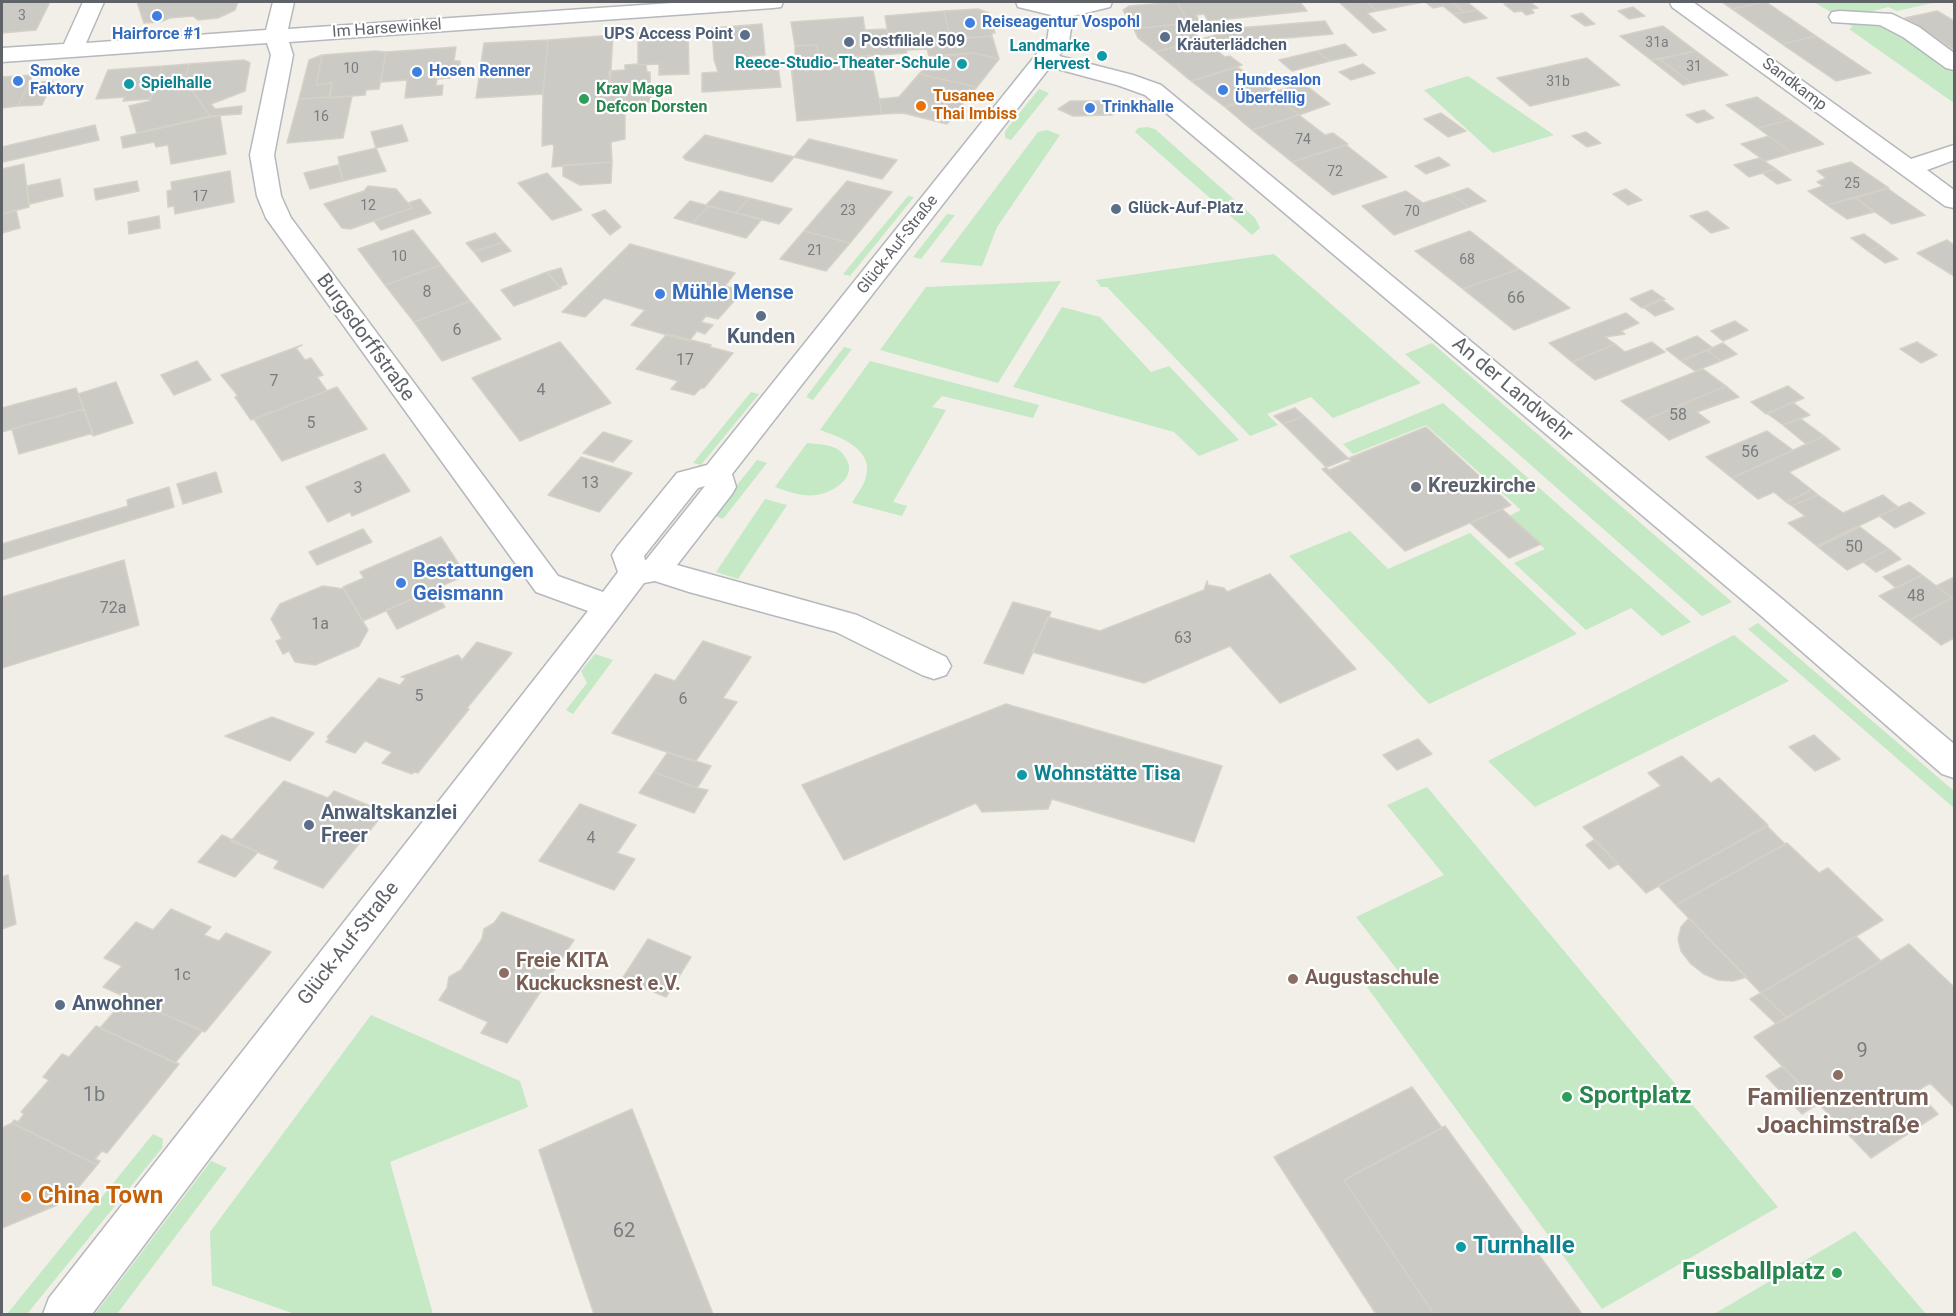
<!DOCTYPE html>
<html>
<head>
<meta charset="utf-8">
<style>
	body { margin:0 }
	#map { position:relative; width:1956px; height:1316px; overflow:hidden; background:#f1efe8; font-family:Roboto,sans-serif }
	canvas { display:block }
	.frame { position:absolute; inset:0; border:3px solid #5f6368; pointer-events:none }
</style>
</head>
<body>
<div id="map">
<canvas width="1956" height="1316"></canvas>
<div class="frame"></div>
</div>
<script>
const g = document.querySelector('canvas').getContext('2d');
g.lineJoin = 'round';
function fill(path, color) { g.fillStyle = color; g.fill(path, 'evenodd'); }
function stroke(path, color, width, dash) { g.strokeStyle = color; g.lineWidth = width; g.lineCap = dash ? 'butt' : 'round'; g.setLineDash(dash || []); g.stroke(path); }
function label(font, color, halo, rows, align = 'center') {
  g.font = font + ' Roboto,sans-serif'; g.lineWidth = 4.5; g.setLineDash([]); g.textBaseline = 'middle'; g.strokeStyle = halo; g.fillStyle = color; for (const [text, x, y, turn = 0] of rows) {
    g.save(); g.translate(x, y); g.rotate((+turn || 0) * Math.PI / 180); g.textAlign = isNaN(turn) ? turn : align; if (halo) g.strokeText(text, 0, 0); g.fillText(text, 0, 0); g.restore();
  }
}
const green = new Path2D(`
	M1814 2H1937L1897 11 1888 7 1869 12 1832 13Z
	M1844 21C1896 24 1913 41 1954 68V103L1849 29 1853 27Z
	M1468 76 1554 135 1493 153 1424 90Z
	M1039 89 1049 93 1011 140 1005 138V131Z
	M1147 127 1155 129 1255 218 1260 228 1252 235 1135 132 1138 128Z
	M1047 130 1060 135 997 227 982 266 940 262 1038 132Z
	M908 196 914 197 850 276 843 274Z
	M947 214 955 215 921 259 913 257Z
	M1274 254 1421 383 1333 418 1311 397 1267 414 1278 425 1250 436 1107 287H1101L1096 280Z
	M1061 281 998 383 880 350 926 287Z
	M1062 307 1100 317 1151 372 1169 366 1239 440 1199 456 1174 432 1013 387Z
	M1432 343 1732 602 1702 616 1405 354Z
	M844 347 852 349 813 400 806 397Z
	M870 361 1039 405 1033 418 942 396 932 407 946 410 893 502 907 506 902 516 852 503C856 495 864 486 866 477 874 449 840 437 820 430Z
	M751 392 759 394 701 465 693 463Z
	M1443 403 1691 622 1662 636 1631 608 1586 630 1514 563 1545 549 1509 516 1521 510 1426 425 1353 454 1343 444Z
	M807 443C816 444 827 444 835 448 839 449 843 454 845 457 859 476 834 492 817 495 803 497 788 492 775 487Z
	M757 460 767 463 723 519 713 515Z
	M765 499 787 505 738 579 716 572Z
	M1350 531 1388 569 1470 533 1577 634 1429 704 1289 556Z
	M1758 623 1954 791V808L1748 629Z
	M1734 635 1789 681 1535 807 1488 761Z
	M595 654 613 660 573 714 566 710 587 683 581 671Z
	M1427 787 1778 1207 1602 1309 1367 987 1399 972 1356 917 1444 875 1387 805Z
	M371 1015 520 1081 528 1107 390 1162 433 1314H295L212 1285 210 1232Z
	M153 1134 163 1139 162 1148 27 1314H7Z
	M211 1161 227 1168 117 1314H95Z
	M1855 1231 1926 1314H1714Z`);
const building = new Path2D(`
	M2 2H50L36 30 2 33Z
	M137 2H238L235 10 218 18 198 20 193 16 170 18 160 22 144 23Z
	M1177 2H1300L1307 11 1208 21 1204 14 1196 15 1200 22 1189 23Z
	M1177 2 1189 23 1133 29 1123 10 1129 6Z
	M1339 2H1367L1377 11 1367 13 1386 30 1373 33Z
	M1367 2H1424L1377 11Z
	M1425 2H1452L1464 12 1453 14 1443 6 1433 8Z
	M1452 2H1467L1477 10 1464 12Z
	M1515 2H1530L1538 8 1531 9 1534 13 1526 15 1522 11 1514 12 1504 4Z
	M1722 2H1764L1732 9Z
	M1766 2 1816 36 1782 44 1732 9Z
	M1633 7 1645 16 1629 19 1618 11Z
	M978 9 989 13 995 33H992V36L951 39 944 11Z
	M1477 10 1487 18 1464 23 1453 14Z
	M944 11 951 39 927 49 907 50 905 44 893 45 889 41 885 16Z
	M1937 11 1954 21V50L1905 18Z
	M1582 13 1595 24 1585 26 1571 16Z
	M863 17 865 30 887 29 889 41 893 45 905 44 907 53 819 59 817 45 795 46 791 22Z
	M1325 21 1333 34 1252 41 1248 37 1213 48 1202 39 1237 28Z
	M1189 23 1195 34 1202 39 1156 52 1138 38 1134 29Z
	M762 24 765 55 751 56 752 68 778 66 781 87 702 92V73L718 72 714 59 712 28Z
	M1663 26 1696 51 1651 60 1620 36Z
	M688 29 689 74 659 75V64L638 65V33Z
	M613 35 610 86 625 85V139L611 142 612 162 552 167 554 146 552 144 542 146 543 94 548 40Z
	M992 36 999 59 974 53 929 56 927 49 951 39Z
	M1816 36 1871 73 1836 81 1782 44Z
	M1202 39 1225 57 1230 56 1242 65 1191 81 1156 52Z
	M548 40 543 94 476 98 484 43Z
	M1345 44 1357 55 1330 61 1317 51Z
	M817 45 819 59 870 55 882 114 797 121 790 56 795 55V46Z
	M456 47 454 61H460V66H453L451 78 437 79 436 86 443 85 442 95 405 98 407 80 381 82 386 52Z
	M375 51 386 52 379 89 366 90 365 95 329 98 332 83 316 85 322 55Z
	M1317 51 1330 61 1292 71 1279 60Z
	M1696 51 1728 75 1691 83 1660 59Z
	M974 53 999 59 977 87 919 74 935 57Z
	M322 55 316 85 332 83 330 97 299 99 309 60Z
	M1587 58 1620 85 1530 106 1497 78Z
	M1660 59 1691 83 1683 85 1651 60Z
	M244 60 250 63 245 91 211 104 215 109 242 106 241 114 210 116 185 80 189 64Z
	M189 64 185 80 210 116 137 133 129 106 150 101 163 66Z
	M638 64 646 65 647 72H650L651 102 625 104V85L610 86 609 71 625 70V65Z
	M1363 64 1375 73 1351 80 1339 72Z
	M163 66 150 99 123 101 125 97 96 99 108 70Z
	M1237 67 1275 92 1225 107 1191 81Z
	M919 74 977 87 947 124 903 113 882 114 879 99 899 97Z
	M33 75 18 106 2 108V77Z
	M53 81 42 105 18 106 29 83Z
	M1303 83 1330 104 1299 115 1271 93Z
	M1271 93 1299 115 1252 130 1225 107Z
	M352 96 343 138 287 143 299 99Z
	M1757 97 1790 120 1758 128 1726 105Z
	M1070 101H1109L1122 107 1112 115 1073 116 1058 109Z
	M1704 110 1714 118 1697 123 1686 115Z
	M1441 113 1466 131 1448 137 1424 119Z
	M220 115 226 154 171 164 168 145 156 147 154 142 123 148 121 137Z
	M1299 115 1325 135 1333 133 1348 144 1292 162 1252 130Z
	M1790 120 1824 144 1792 153 1758 128Z
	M95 125 99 140 3 162 2 147Z
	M402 125 408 141 376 148 371 132Z
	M1586 132 1601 143 1587 147 1572 136Z
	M705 135 794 157 772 182 686 160 683 157Z
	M1769 136 1792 153 1765 161 1741 144Z
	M809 139 897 160 882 179 794 157Z
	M1346 145 1387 177 1333 195 1292 162Z
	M376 148 386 171 343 181 338 157Z
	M1439 157 1450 165 1426 174 1415 166Z
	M1760 158 1776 169 1749 177 1734 165Z
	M612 162 611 183 580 185 563 176V165Z
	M1851 162 1889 188 1827 205 1808 191 1823 186 1817 182 1826 178 1817 171Z
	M24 164 29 207 2 214V169Z
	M338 165 343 181 310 189 304 173Z
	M1776 169 1791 180 1777 184 1762 173Z
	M230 171 234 202 175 214 174 206 168 207 167 191 172 190 171 182Z
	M547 173 582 210 552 220 518 183Z
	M60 179 63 196 30 204 27 186Z
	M137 181 139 191 96 200 94 189Z
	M847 181 892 192 850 243 804 231Z
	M368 186 396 189 412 208 350 229 342 228 324 204 364 191Z
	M1468 188 1486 201 1469 207 1451 194Z
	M1887 188 1925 215 1892 224 1855 198Z
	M1626 189 1642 200 1628 205 1613 194Z
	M720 191 749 198 736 213 706 205Z
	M1406 191 1423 203 1451 194 1469 207 1394 235 1362 206Z
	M749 198 792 209 779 224 736 213Z
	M1855 198 1874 212 1847 219 1827 205Z
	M420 199 431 213 381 230 374 221 412 208 408 203Z
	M690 201 709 206 692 223 674 218Z
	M709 206 736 213 762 219 746 238 692 223Z
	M16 210 20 228 2 233V214Z
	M605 210 621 227 610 235 592 215Z
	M1707 211 1729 228 1711 233 1690 216Z
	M159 216 160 228 129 234 128 222Z
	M413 230 441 265 385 285 358 249Z
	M804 231 850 243 826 271 780 259Z
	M1470 231 1519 269 1463 289 1415 251Z
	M495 233 503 242 474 252 466 243Z
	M1864 234 1881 246 1868 251 1851 238Z
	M1947 240 1954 245V276L1917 253Z
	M503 242 511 251 482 262 474 252Z
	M630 244 735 273 725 286 743 291 718 319 706 316 701 322 713 325 705 334 697 331 689 341 631 325 645 310 604 298 585 317 562 312Z
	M1881 246 1898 259 1885 263 1868 251Z
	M441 265 470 301 414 322 385 285Z
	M561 268 567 284 559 287 547 272Z
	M1519 269 1570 308 1514 330 1463 289Z
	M547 272 561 288 514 306 501 290Z
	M1652 290 1665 299 1642 308 1630 299Z
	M1661 299 1674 309 1655 316 1643 307Z
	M470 301 501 339 442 361 414 322Z
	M1626 313 1639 323 1621 331 1625 334 1605 337 1615 344 1572 362 1549 343Z
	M1735 321 1748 330 1723 341 1711 331Z
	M667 334 711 345 710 347 733 353 704 388H701L694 395 671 389 678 381 636 369Z
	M1697 336 1713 348 1681 361 1666 349Z
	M560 342 611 403 520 441 472 378Z
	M1652 342 1665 352 1595 380 1572 362 1615 344 1625 352Z
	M1917 342 1937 355 1921 363 1900 349Z
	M1723 343 1737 354 1721 361 1707 350Z
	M302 345 296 348 305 360 311 358 323 375 317 377 327 391 251 420 235 397 238 396 221 375Z
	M1707 350 1721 361 1695 371 1681 361Z
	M197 361 211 380 174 395 161 375Z
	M1703 369 1726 386 1645 420 1621 401Z
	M116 382 133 423 93 436 78 394Z
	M1726 386 1739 397 1697 412 1710 422 1669 440 1645 420Z
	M1788 386 1804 398 1766 414 1751 402Z
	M337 387 367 429 282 461 254 419Z
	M76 388 84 409 2 432V408Z
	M1792 402 1810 415 1783 425 1768 414Z
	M1295 408 1304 416 1283 424 1274 416Z
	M84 409 93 433 19 454 12 429Z
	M1304 416 1351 461 1329 470 1283 424Z
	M1801 418V419L1824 436 1806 444 1783 425Z
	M1426 427 1511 505 1405 551 1322 469Z
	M1767 431 1793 450 1732 478 1706 457Z
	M603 432 632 441 613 462 583 453Z
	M1824 436 1840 449 1789 472 1812 490 1786 502 1774 492 1758 499 1732 478Z
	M384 454 410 491 352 516 350 512 328 522 306 487Z
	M581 457 632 473 599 512 548 495Z
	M216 472 222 492 183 504 177 484Z
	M169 487 174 507 2 560V544L128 506 127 500Z
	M1812 490 1818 495 1792 506 1786 502Z
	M1818 495 1843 513 1883 495 1898 507 1817 546 1788 523 1805 516 1792 506Z
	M1910 502 1925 513 1895 528 1879 516Z
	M1502 509 1541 544 1509 558 1470 523Z
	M1860 527 1889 549 1847 570 1818 547Z
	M363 529 372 542 317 565 309 552Z
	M441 537 466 575 363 621 343 587 364 578 360 572Z
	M1889 549 1901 559 1876 572 1863 562Z
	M124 560 139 625 2 668V597Z
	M1909 565 1922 575 1896 588 1883 577Z
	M1270 574 1356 669 1280 703 1230 646 1144 683 1032 652 1048 617 1100 631 1204 590 1207 581 1208 585 1224 588 1227 592Z
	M1922 575 1952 598 1910 620 1879 596Z
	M1954 577V597L1952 598 1936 586Z
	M323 586 344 589 368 630 359 646 315 665 295 662 289 651 283 654 276 641 282 639 271 619 280 604Z
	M434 590 445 607 397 629 386 610Z
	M1952 598 1954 600V638L1941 645 1910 620Z
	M1013 602 1051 612 1023 674 984 663Z
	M703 641 751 657 723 698 737 702 695 762 612 733 655 674 675 681Z
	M477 642 512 653 467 708 469 709 418 773 414 772 412 774 382 763 392 752 365 741 355 753 326 742 329 739 327 737 379 678 400 685 406 678 401 677 458 655 462 660Z
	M1006 704 1222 766 1194 842 1052 799 1048 809 982 812 976 803 844 860 802 785Z
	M272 717 314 733 290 761 225 736Z
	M1814 735 1840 759 1815 771 1789 747Z
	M1418 739 1432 754 1397 770 1383 755Z
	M668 752 711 766 697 788 654 772Z
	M1682 756 1711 783 1719 778 1768 825 1646 893 1583 827 1661 786 1648 773Z
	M654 772 697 788 708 790 694 813 639 793Z
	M284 781 328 798 334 791 385 812 323 888 274 868 279 861 231 841Z
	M580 804 636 825 617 853 635 859 614 890 539 861Z
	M1767 826 1785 844 1676 905 1658 886Z
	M222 835 258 852 235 877 198 862Z
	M1594 840 1618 864 1609 869 1586 845Z
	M1787 843 1819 873 1828 868 1883 920 1761 993 1676 905Z
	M8 875 16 924 2 929V877Z
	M171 909 211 927 204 935 219 941 226 933 271 952 205 1032 103 987 122 966 104 958 136 922 153 930Z
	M502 912 574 940 507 1043 481 1033 488 1022 439 1000 447 988 449 977 461 970 482 939 484 929 494 923Z
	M1689 918 1747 977 1733 981 1718 980 1704 974 1691 964 1681 951 1678 939 1681 927Z
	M1856 936 1881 961 1787 1018 1761 993Z
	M648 939 691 957 666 997 622 979Z
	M1909 944 1954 987V1107L1930 1083 1917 1091 1938 1114 1871 1158 1754 1037Z
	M1761 993 1774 1005 1787 1018 1776 1024 1750 999Z
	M127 997 202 1031 175 1063 100 1028Z
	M96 1026 179 1064 107 1153 102 1151 95 1159 100 1161 97 1165 12 1123 14 1120 18 1122 24 1114 21 1112 49 1080 43 1077 62 1054 69 1057Z
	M1783 1066 1819 1103 1802 1114 1766 1076Z
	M1412 1087 1442 1128 1344 1180 1434 1314H1376L1274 1157Z
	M632 1109 713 1314H594L539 1150Z
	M12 1123 97 1165 67 1201 2 1228V1128Z
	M1445 1126 1582 1314H1434L1344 1180Z`);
const minor = new Path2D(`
	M83 2H104L86 43 266 30 273 2H294L288 29 687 2H783L781 7 773 8 289 42 293 55 274 155 281 196 291 218 558 576 603 592 618 572 612 555 617 547 677 473 707 465 1047 41 1051 15 1018 7 1016 2H1112L1110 7 1073 16 1069 41 1059 56 1133 75 1161 85 1781 598 1954 744V778L1942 774 1759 614 1145 95 1117 85 1050 67 732 474 736 487 732 494 677 565 857 615 946 657 951 666 946 675 934 679 922 675 836 632 689 592 655 581 644 583 92 1314H43L49 1298 588 611 536 592 266 218 257 196 250 155 271 55 267 43 2 62V48L64 44ZM705 486 646 560H645L644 556 698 488Z
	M1670 2H1693L1911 159 1954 145V160L1927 170 1954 190V208L1945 206 1672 7Z
	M1840 11 1892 14 1919 27 1954 53V70L1946 68 1903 37 1880 25 1832 22 1829 17 1832 12Z`);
const markers = [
	[157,16,6,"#3f7fe0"],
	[970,23,6,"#3f7fe0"],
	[745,35,6,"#5c6f8a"],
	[1165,37,6,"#5c6f8a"],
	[849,42,6,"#5c6f8a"],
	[1102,56,6,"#0f9aa8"],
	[962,64,6,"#0f9aa8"],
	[417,72,6,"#3f7fe0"],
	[18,81,6,"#3f7fe0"],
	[129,84,6,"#0f9aa8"],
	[1223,90,6,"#3f7fe0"],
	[584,99,6,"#2e9e5b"],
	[921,106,6,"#e8710a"],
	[1090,108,6,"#3f7fe0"],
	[1116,209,6,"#5c6f8a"],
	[660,294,6,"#3f7fe0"],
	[761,316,6,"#5c6f8a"],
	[1416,487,6,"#6b7280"],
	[401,583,6,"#3f7fe0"],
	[1022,775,6,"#0f9aa8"],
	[309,825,6,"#5c6f8a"],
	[504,973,6,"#8d6e63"],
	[1293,979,6,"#8d6e63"],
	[60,1005,6,"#5c6f8a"],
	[1838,1075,6,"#8d6e63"],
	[1567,1097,6,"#2e9e5b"],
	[26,1197,6,"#e8710a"],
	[1461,1247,6,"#0f9aa8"],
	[1837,1273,6,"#2e9e5b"]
];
const farNumbernames = [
	["3",22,16],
	["31a",1657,43],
	["31",1694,67],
	["10",351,69],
	["31b",1558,82],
	["16",321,117],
	["74",1303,140],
	["72",1335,172],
	["25",1852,184],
	["17",200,197],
	["12",368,206],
	["23",848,211],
	["70",1412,212],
	["21",815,251],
	["10",399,257],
	["68",1467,260]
];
const farShopnames = [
	["Reiseagentur Vospohl",982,23],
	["Hairforce #1",157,35,"center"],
	["Smoke",30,72],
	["Faktory",30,90],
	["Hosen Renner",429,72],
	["Hundesalon",1235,81],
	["Überfellig",1235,99],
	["Trinkhalle",1102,108]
];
const farServicenames = [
	["Melanies",1177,28],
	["Kräuterlädchen",1177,46],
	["UPS Access Point",733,35,"right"],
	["Postfiliale 509",861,42],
	["Glück-Auf-Platz",1128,209]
];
const farStreetnames = [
	["Im Harsewinkel",387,29,-4],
	["Sandkamp",1794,85,37],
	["Glück-Auf-Straße",898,245,-52]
];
const farCulturenames = [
	["Landmarke",1090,47],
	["Hervest",1090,65],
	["Reece-Studio-Theater-Schule",950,64],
	["Spielhalle",141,84,"left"]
];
const farLeisurenames = [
	["Krav Maga",596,90],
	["Defcon Dorsten",596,108]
];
const farFoodnames = [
	["Tusanee",933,97],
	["Thai Imbiss",933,115]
];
const numberNames = [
	["8",427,293],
	["66",1516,299],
	["6",457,331],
	["17",685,361],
	["7",274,382],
	["4",541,391],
	["58",1678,416],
	["5",311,424],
	["56",1750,453],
	["13",590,484],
	["3",358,489],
	["50",1854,548],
	["48",1916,597],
	["72a",113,609],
	["1a",320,625],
	["63",1183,639],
	["5",419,697],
	["6",683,700],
	["4",591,839],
	["1c",182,976]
];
const shopNames = [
	["Mühle Mense",672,294],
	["Bestattungen",413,572],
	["Geismann",413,595]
];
const streetNames = [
	["Burgsdorffstraße",365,338,54],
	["An der Landwehr",1512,390,40],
	["Glück-Auf-Straße",349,944,-52]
];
const serviceNames = [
	["Kunden",761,338,"center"],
	["Anwaltskanzlei",321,814],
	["Freer",321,837],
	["Anwohner",72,1005]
];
const worshipNames = [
	["Kreuzkirche",1428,487]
];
const cultureNames = [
	["Wohnstätte Tisa",1034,775]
];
const educationNames = [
	["Freie KITA",516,962],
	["Kuckucksnest e.V.",516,985],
	["Augustaschule",1305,979]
];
const nearNumbernames = [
	["9",1862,1052],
	["1b",94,1096],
	["62",624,1232]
];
const nearLeisurenames = [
	["Sportplatz",1579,1097],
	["Fussballplatz",1825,1273,"right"]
];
const nearEducationnames = [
	["Familienzentrum",1838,1099],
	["Joachimstraße",1838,1127]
];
const nearFoodnames = [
	["China Town",38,1197]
];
const nearCulturenames = [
	["Turnhalle",1473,1247]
];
fill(green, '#c5e8c5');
fill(building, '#cccac5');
stroke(building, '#d6d1c6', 1.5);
stroke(minor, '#b5b8bc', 3);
fill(minor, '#fff');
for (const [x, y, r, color] of markers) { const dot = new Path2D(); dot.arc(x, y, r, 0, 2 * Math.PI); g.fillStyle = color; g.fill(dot); stroke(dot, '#fff', 2); }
label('14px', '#7a7d7f', null, farNumbernames);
label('bold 16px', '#366cbe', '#fff', farShopnames, 'left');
label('bold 16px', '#4e5e75', '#fff', farServicenames, 'left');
label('16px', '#5f6368', '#fff', farStreetnames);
label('bold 16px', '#0d838f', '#fff', farCulturenames, 'right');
label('bold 16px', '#27864d', '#fff', farLeisurenames, 'left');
label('bold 16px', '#c56008', '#fff', farFoodnames, 'left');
label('16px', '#7a7d7f', null, numberNames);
label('bold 20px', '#366cbe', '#fff', shopNames, 'left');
label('20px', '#5f6368', '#fff', streetNames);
label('bold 20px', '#4e5e75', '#fff', serviceNames, 'left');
label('bold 20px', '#5b616d', '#fff', worshipNames, 'left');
label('bold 20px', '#0d838f', '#fff', cultureNames, 'left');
label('bold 20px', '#785e54', '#fff', educationNames, 'left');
label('20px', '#7a7d7f', null, nearNumbernames);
label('bold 24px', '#27864d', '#fff', nearLeisurenames, 'left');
label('bold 24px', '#785e54', '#fff', nearEducationnames);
label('bold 24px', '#c56008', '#fff', nearFoodnames, 'left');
label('bold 24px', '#0d838f', '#fff', nearCulturenames, 'left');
</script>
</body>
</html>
